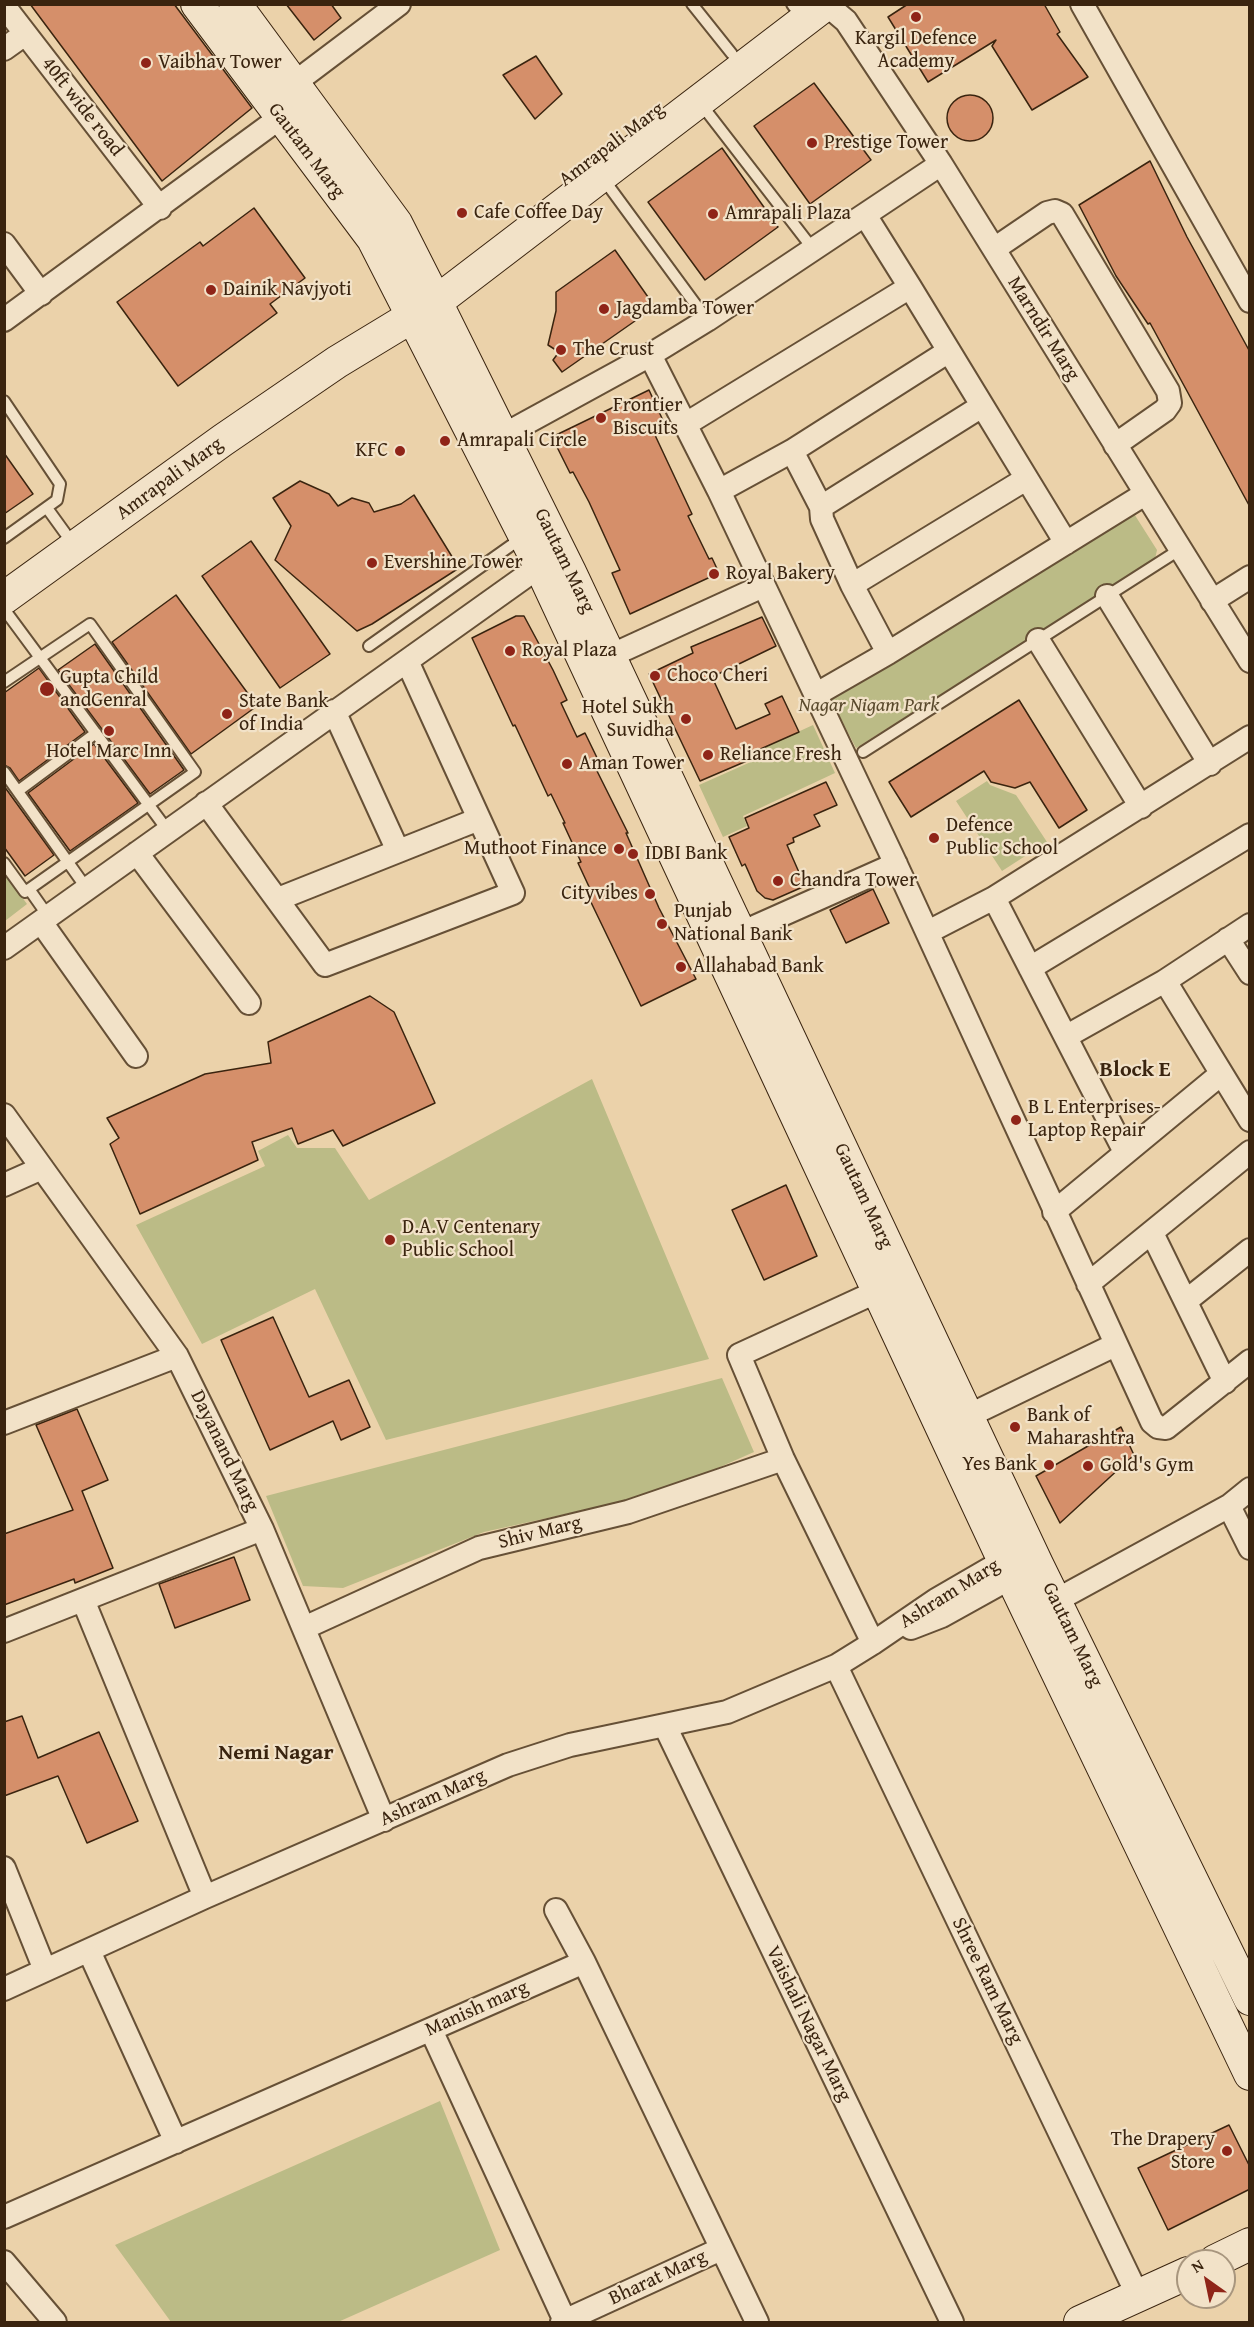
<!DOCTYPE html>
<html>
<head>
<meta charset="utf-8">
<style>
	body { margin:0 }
	#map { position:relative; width:1254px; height:2327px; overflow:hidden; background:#ebd2aa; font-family:"Gentium Book Plus",serif }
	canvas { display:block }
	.frame { position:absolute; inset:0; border:6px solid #3a240f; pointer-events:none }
	.north { position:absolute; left:1176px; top:2249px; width:60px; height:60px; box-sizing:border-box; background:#f2e2c8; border:2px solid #a8967e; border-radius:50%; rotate:327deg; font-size:16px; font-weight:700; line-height:24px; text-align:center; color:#3a240f }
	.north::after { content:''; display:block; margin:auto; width:21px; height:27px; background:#8f2418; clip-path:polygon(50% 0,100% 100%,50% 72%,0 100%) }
</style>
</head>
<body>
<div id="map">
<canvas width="1254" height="2327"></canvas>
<div class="frame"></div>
<div class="north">N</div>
</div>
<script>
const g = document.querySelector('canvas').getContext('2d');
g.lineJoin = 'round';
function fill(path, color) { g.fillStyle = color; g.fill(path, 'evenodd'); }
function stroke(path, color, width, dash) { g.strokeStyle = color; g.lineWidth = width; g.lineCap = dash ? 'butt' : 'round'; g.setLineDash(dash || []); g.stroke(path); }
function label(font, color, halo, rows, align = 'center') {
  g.font = font + ' "Gentium Book Plus",serif'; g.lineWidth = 4.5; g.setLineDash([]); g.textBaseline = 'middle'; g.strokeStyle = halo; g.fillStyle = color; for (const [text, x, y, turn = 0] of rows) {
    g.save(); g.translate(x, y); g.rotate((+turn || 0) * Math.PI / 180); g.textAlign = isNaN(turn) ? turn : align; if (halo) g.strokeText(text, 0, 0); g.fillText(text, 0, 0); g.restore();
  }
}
const green = new Path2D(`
	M1131 509 1157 550 1155 559 856 748 830 698Z
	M813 725 835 773 743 816 747 826 723 837 699 785 753 761 752 753Z
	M987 781 990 785 1016 795 1047 842 1002 871 956 801Z
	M4 873 27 904 5 921H4Z
	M592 1079 709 1359 386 1440 315 1289 202 1344 136 1225 265 1166 258 1151 288 1135 297 1148H335L369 1200Z
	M722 1378 754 1452 661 1493 484 1532 343 1588 303 1586 266 1496Z
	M440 2101 500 2250 338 2322H171L115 2245Z`);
const building = new Path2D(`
	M30 4H174L252 108 162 181Z
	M286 4H331L341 18 314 40Z
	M908 4H1044L1060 32 1057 34 1088 77 1032 110 992 46 996 40 928 82 888 17Z
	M536 56 562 94 535 119 503 75Z
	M814 83 871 160 810 204 754 126Z
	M947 118a23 23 0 1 1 46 0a23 23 0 1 1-46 0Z
	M722 148 778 227 705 280 648 202Z
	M1150 161 1187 237 1250 352V507L1150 323 1148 324 1116 276 1079 205Z
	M254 208 305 278 270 304 277 313 178 386 117 302 200 242 203 246Z
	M615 250 655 307 562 372 553 360 559 352 548 345 556 311V292Z
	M649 390 666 427 654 433 692 514 688 516 709 559 712 558 719 573 630 614 612 573 620 570 589 502 573 472 570 473 552 437Z
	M4 453 33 494 4 514Z
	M300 481 329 494 338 506 352 498 369 503 374 512 401 504 414 495 459 568 372 624 357 631 275 560 291 526 273 498Z
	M251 541 330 654 280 688 202 576Z
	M176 595 257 706 191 754 112 642Z
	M516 616H524L553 670 567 700 561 703 577 737 585 733 602 768 597 771 628 833H626L659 908 696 979 641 1006 587 894 591 891 578 863 581 862 563 823H565L551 794 548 796 515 725 513 726 472 638Z
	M762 617 776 646 712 677 736 729 770 714 765 704 782 696 799 732 747 755 749 760 700 781 649 674 693 653 691 647Z
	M95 644 184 770 150 794 58 670Z
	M39 668 85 732 19 781 10 768 4 765V693Z
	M1019 700 1087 810 1059 828 1030 782 1015 788 991 782 984 771 911 817 889 782Z
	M94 744 138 803 70 851 28 793Z
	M826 782 837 805 814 815 820 826 793 838 794 842 787 845 805 886 773 900 765 898 757 891 745 864 742 866 729 837 749 828 745 818Z
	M4 786 54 855 25 876 4 847Z
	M873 889 889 923 846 943 830 910Z
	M370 996 394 1012 435 1103 343 1146 333 1130 298 1144 292 1128 252 1142 258 1160 140 1214 110 1144 119 1138 107 1118 205 1074 271 1063 268 1042Z
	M786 1185 817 1256 764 1280 732 1210Z
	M273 1317 309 1397 349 1380 370 1427 341 1440 333 1421 270 1450 221 1340Z
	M77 1409 108 1480 82 1491 113 1568 75 1583 74 1579 4 1605V1534L73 1510 36 1425Z
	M1121 1427 1134 1455 1060 1523 1036 1476Z
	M234 1557 250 1600 175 1628 159 1584Z
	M22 1716 38 1758 99 1732 138 1821 87 1843 58 1776 4 1796V1722Z
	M1229 2125 1250 2167V2189L1168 2230 1138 2168Z`);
const lane = new Path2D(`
	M692 4 732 54
	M792 4 794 7
	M701 104 813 249
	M602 177 707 320
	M4 401 60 484 57 500 4 538
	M47 508 73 544
	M4 609 168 831
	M369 646 523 537
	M4 682 90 624 195 772 25 892 4 863
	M863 752 1179 550
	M4 772 87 889
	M18 791 96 733
	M29 889 48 916`);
const street = new Path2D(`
	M826 4 846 21 941 164 1250 661
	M1082 4 1250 301
	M4 6 160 208
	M4 49 25 34
	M293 84 399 4
	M865 215 910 287 1066 543
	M4 244 41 294
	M994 249 1047 213 1055 211 1062 214 1168 391 1170 403 1165 410 1115 445
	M4 320 281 117
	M650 355 719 491 893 858 1152 1422 1158 1427 1166 1428 1250 1361
	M686 424 910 287
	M502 436 650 355 707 320 941 164
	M792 451 821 507 822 519 852 585 888 653
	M719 491 792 451 949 351
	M821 507 982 406
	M852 585 1026 479
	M1107 596 1210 764
	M1212 601 1250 577
	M1038 640 1141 807
	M610 656 763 586
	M815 695 888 653 1145 494
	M334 711 398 851
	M206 803 325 965 513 893 407 661
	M137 853 249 1003
	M994 898 1125 1152
	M278 899 479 819
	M41 922 136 1056
	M928 932 994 898 1250 737
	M741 933 896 864
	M1228 939 1250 973
	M4 948 540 566
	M1030 968 1250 835
	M1165 981 1250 1120
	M1067 1036 1165 981 1250 925
	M4 1115 177 1356 262 1529 384 1820
	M4 1185 42 1168
	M1054 1212 1221 1074
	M1152 1233 1225 1382
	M1088 1284 1250 1152
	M1186 1301 1250 1250
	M968 1416 1115 1345
	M4 1423 177 1356
	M1229 1506 1250 1548
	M83 1600 205 1897
	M1055 1601 1229 1506 1250 1489
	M304 1628 479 1548 628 1512 783 1459
	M911 1628 942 1616 1023 1571
	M4 1631 262 1529
	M873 1643 783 1459 739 1355 878 1291
	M836 1666 1138 2296
	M665 1726 952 2322
	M4 1868 45 1970
	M556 1910 584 1962 757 2322
	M89 1951 176 2142
	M4 1989 205 1897 508 1765 570 1745 727 1712 836 1666 873 1643 936 1600 1017 1553
	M431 2030 565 2321
	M4 2217 584 1962
	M4 2262 55 2322
	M562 2322 721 2249`);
const secondary = new Path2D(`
	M197 4 373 239 540 566 1011 1576 1250 2074
	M235 4 396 223 436 302 570 572 1037 1564 1250 1999
	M4 598 223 440 337 362 436 302 826 4
	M1215 2261 1250 2244
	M1080 2322 1188 2273`);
const markers = [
	[916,17,6,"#8f2418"],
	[146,63,6,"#8f2418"],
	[812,143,6,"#8f2418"],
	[462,213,6,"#8f2418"],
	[713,214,6,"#8f2418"],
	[211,290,6,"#8f2418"],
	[604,309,6,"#8f2418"],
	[561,350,6,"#8f2418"],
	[601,418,6,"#8f2418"],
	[445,441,6,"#8f2418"],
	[400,451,6,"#8f2418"],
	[372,563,6,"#8f2418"],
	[714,574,6,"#8f2418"],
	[510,651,6,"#8f2418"],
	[655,676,6,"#8f2418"],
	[47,689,8,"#8f2418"],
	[227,714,6,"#8f2418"],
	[686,719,6,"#8f2418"],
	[109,731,6,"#8f2418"],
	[708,755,6,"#8f2418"],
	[567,764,6,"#8f2418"],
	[934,838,6,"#8f2418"],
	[619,849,6,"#8f2418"],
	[633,854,6,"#8f2418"],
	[778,881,6,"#8f2418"],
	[650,894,6,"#8f2418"],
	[662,924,6,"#8f2418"],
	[681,967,6,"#8f2418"],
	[1016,1120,6,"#8f2418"],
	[390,1240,6,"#8f2418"],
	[1015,1427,6,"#8f2418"],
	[1049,1465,6,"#8f2418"],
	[1088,1466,6,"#8f2418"],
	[1227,2151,6,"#8f2418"]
];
const poiNames = [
	["Kargil Defence",916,39,"center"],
	["Academy",916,62,"center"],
	["Vaibhav Tower",158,63],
	["Prestige Tower",824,143],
	["Cafe Coffee Day",474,213],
	["Amrapali Plaza",725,214],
	["Dainik Navjyoti",223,290],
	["Jagdamba Tower",616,309],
	["The Crust",573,350],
	["Frontier",613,406],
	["Biscuits",613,429],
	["Amrapali Circle",457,441],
	["KFC",388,451,"right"],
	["Evershine Tower",384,563],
	["Royal Bakery",726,574],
	["Royal Plaza",522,651],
	["Choco Cheri",667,676],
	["Gupta Child",60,678],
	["andGenral",60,701],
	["State Bank",239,702],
	["of India",239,725],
	["Hotel Sukh",674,708,"right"],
	["Suvidha",674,731,"right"],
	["Hotel Marc Inn",109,752,"center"],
	["Reliance Fresh",720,755],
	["Aman Tower",579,764],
	["Defence",946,826],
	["Public School",946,849],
	["Muthoot Finance",607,849,"right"],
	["IDBI Bank",645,854],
	["Chandra Tower",790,881],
	["Cityvibes",638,894,"right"],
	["Punjab",674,912],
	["National Bank",674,935],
	["Allahabad Bank",693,967],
	["B L Enterprises-",1028,1108],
	["Laptop Repair",1028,1131],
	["D.A.V Centenary",402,1228],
	["Public School",402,1251],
	["Bank of",1027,1416],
	["Maharashtra",1027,1439],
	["Yes Bank",1037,1465,"right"],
	["Gold's Gym",1100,1466],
	["The Drapery",1215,2140,"right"],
	["Store",1215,2163,"right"]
];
const streetNames = [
	["40ft wide road",82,107,52],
	["Amrapali Marg",612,145,-37],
	["Gautam Marg",306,151,53],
	["Marndir Marg",1043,329,58],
	["Amrapali Marg",170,479,-36],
	["Gautam Marg",564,561,64],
	["Gautam Marg",863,1196,65],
	["Dayanand Marg",224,1451,64],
	["Shiv Marg",540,1533,-14],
	["Ashram Marg",950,1594,-32],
	["Gautam Marg",1072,1635,64],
	["Ashram Marg",433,1798,-24],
	["Shree Ram Marg",987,1981,64],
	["Manish marg",477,2009,-24],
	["Vaishali Nagar Marg",808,2024,64],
	["Bharat Marg",658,2278,-25]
];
const parkNames = [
	["Nagar Nigam Park",869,706]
];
const quarterNames = [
	["Block E",1135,1070],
	["Nemi Nagar",276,1753]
];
fill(green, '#bbbb86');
fill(building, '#d58f6a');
stroke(building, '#3a240f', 1.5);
stroke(lane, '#665036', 14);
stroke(street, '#665036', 26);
stroke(secondary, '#3a240f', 34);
stroke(lane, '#f2e2c8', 10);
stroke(street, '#f2e2c8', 22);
stroke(secondary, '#f2e2c8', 32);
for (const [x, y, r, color] of markers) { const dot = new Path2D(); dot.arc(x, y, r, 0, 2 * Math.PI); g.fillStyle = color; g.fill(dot); stroke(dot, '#f2e2c8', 2); }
label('20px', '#3a240f', '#f2e2c8', poiNames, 'left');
label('20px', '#3a240f', '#f2e2c8', streetNames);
label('italic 20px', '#5a4a2d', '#f2e2c8', parkNames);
label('bold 22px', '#3a240f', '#f2e2c8', quarterNames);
</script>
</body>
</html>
